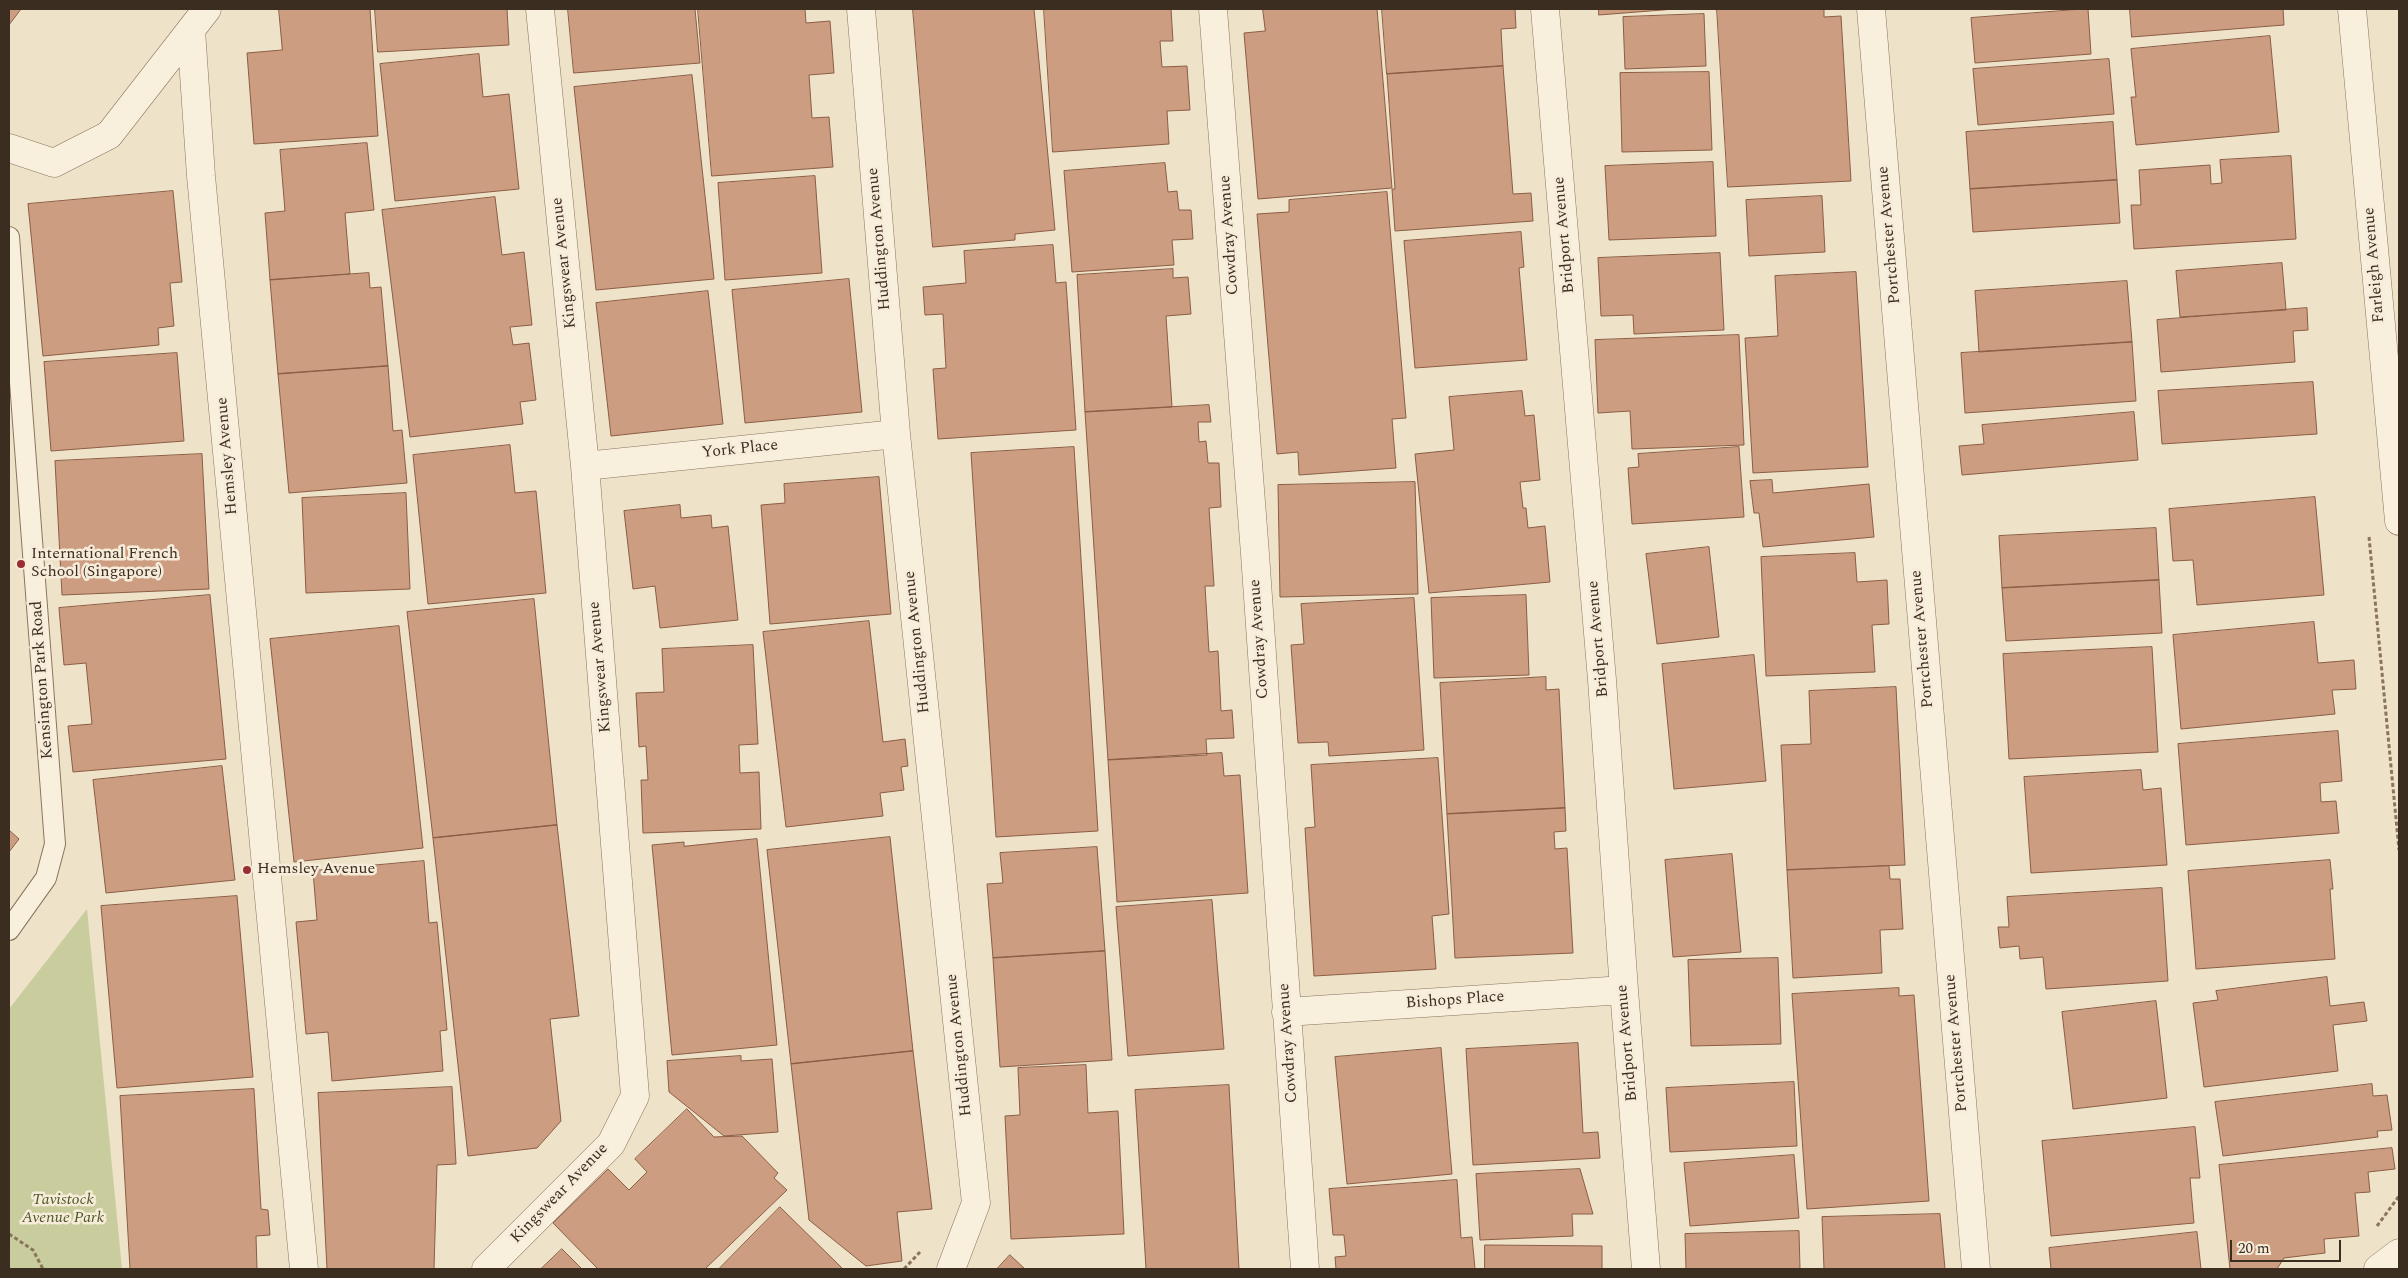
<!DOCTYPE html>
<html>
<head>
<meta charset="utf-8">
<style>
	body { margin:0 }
	#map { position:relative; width:2408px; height:1278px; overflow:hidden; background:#eee2c9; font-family:Spectral,serif }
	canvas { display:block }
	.frame { position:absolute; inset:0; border:10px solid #3c2d21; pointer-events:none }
	.scale { position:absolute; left:2230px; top:1240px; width:111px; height:22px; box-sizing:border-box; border:2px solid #3c2d21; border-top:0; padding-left:6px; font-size:15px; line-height:18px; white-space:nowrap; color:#3c2d21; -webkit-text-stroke:4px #f6ecd9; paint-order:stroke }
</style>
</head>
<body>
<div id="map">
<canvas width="2408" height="1278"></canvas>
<div class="frame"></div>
<div class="scale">20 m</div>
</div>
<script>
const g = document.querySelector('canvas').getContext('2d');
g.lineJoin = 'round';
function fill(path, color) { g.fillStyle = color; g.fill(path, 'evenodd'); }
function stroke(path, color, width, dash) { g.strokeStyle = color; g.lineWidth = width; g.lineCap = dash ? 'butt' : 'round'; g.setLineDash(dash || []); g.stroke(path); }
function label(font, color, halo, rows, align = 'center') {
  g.font = font + ' Spectral,serif'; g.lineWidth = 5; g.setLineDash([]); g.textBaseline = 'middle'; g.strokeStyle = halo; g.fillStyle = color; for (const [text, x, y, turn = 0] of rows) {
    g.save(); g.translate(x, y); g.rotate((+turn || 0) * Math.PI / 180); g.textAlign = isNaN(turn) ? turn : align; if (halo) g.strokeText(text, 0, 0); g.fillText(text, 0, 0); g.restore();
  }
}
const green = new Path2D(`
	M87 909 122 1269H9V1009Z`);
const building = new Path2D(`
	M9 9H21L9 25Z
	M279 9H370L378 136 254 144 247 53 282 50Z
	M375 9H507L509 45 378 52Z
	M568 9H695L700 63 574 73Z
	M698 9H805L806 23 830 21 834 73 809 75 812 118 829 117 833 167 712 176Z
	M913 9H1034L1055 230 1015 234V240L933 247Z
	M1044 9H1171L1173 41H1160L1162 67 1187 66 1190 110 1167 111 1169 144 1053 152Z
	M1263 9H1377L1392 188 1258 199 1244 33 1265 31Z
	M1382 9H1515L1516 28 1501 29 1503 66 1387 74Z
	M1599 9H1675L1599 15Z
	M1717 9H1824V17L1841 16 1851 181 1728 187Z
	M2088 9 2091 54 1975 63 1971 18Z
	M2130 9H2283L2284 25 2132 37Z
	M1704 14 1706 66 1625 69 1623 17Z
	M2270 36 2279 132 2136 145 2131 97H2136L2131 49Z
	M479 54 483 97 509 94 519 189 395 201 380 64Z
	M2109 59 2114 114 1978 125 1973 69Z
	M1503 66 1513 194 1531 193 1533 221 1395 231 1392 189H1395L1387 74Z
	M1709 72 1712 150 1622 152 1620 73Z
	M692 75 714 279 596 290 574 87Z
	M2113 122 2117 180 1970 189 1966 132Z
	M367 143 374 210 345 213 350 274 270 280 265 213 285 211 280 150Z
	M2291 156 2296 239 2134 249 2131 205H2141L2139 170 2210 165 2211 184 2222 183 2220 160Z
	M1713 162 1716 236 1609 240 1605 166Z
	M1165 163 1168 192 1177 191 1179 210H1191L1193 239 1172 240 1174 265 1072 272 1064 171Z
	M815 176 822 273 725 280 718 183Z
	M2117 180 2120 223 1973 232 1970 189Z
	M173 191 182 282 170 283 174 326 158 328 159 345 43 356 28 204Z
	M1387 192 1406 418 1392 419 1396 468 1299 475 1298 452 1277 454 1257 214 1289 212V200Z
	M1822 196 1825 252 1749 256 1746 200Z
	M495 197 502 255 524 252 532 325 510 327 513 345 529 343 536 400 520 402 523 424 410 437 382 210Z
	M1521 232 1524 267 1519 268 1527 360 1415 368 1404 241Z
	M1053 245 1056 283 1066 282 1076 430 938 439 933 369 946 368 943 314 925 315 923 287 966 283 964 251Z
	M1720 253 1724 330 1634 334 1633 315 1601 316 1598 258Z
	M2282 263 2286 310 2180 317 2176 271Z
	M1173 269V278L1188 277 1191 314 1166 316 1172 407 1085 412 1077 275Z
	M1856 272 1868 467 1753 473 1745 338 1778 336 1775 276Z
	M369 273 370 288 381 287 388 366 278 374 270 280Z
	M849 279 862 412 745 423 732 290Z
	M2127 281 2132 342 1979 352 1975 291Z
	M708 291 723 424 611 436 596 303Z
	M2307 308 2308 330 2293 331 2295 362 2161 372 2157 320Z
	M1739 335 1744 445 1632 449 1630 411 1598 413 1595 340Z
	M2132 342 2136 401 1965 413 1961 353Z
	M177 353 184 441 51 451 44 362Z
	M388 366 393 431 402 430 407 483 289 493 278 374Z
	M2313 382 2317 434 2162 444 2158 391Z
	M1522 391 1525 416 1534 415 1540 480 1520 482 1523 508H1526L1528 528 1545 526 1550 582 1429 593 1415 454 1454 450 1449 397Z
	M1209 405 1211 422H1198L1199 442 1206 441 1208 463H1219L1221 507 1209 508 1214 586H1205L1209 652 1218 651 1221 711 1232 710 1234 738 1206 739 1207 755 1108 760 1085 412Z
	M2134 412 2138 460 1962 475 1959 446 1984 444 1982 425Z
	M510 445 515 493 536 491 546 593 428 604 413 455Z
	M1074 447 1098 831 996 837 971 453Z
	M1739 447 1744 517 1632 524 1628 468 1639 467 1638 454Z
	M202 454 209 589 62 595 55 461Z
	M879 477 891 614 770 624 761 505 785 503 784 484Z
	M1772 480 1773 493 1869 484 1874 537 1763 547 1759 513H1754L1750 481Z
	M1415 482 1418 594 1280 597 1278 485Z
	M406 493 410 589 306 593 302 498Z
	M2315 497 2324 595 2197 605 2193 560 2173 561 2169 509Z
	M680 505 681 518 711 515 712 528 728 526 738 620 660 628 655 586 633 589 624 511Z
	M2156 528 2159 580 2002 588 1999 536Z
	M1709 547 1719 637 1657 644 1646 554Z
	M1855 553 1857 582 1887 580 1889 624 1872 625 1875 672 1766 676 1761 557Z
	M2159 580 2162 633 2006 641 2002 588Z
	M210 595 226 759 73 772 68 726 92 724 86 663 64 665 59 608Z
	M1526 595 1529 675 1434 678 1431 598Z
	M1414 598 1424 750 1329 756 1328 742 1298 743 1291 645 1304 644 1301 604Z
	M534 599 557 825 433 838 407 612Z
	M869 621 883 742 905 739 908 766 901 767 904 790 880 793 883 816 786 827 763 632Z
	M2314 622 2318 663 2354 660 2356 689 2332 690 2335 714 2181 729 2173 635Z
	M399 626 423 848 294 862 270 639Z
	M753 645 758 744 739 745 740 773 759 772 761 829 643 833 641 780H648L646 746 639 747 636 693 664 692 662 649Z
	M2152 647 2158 752 2009 759 2003 654Z
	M1754 655 1766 781 1674 789 1662 664Z
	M1546 677V690L1559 689 1565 808 1447 814 1440 683Z
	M1896 687 1905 865 1787 870 1781 745 1811 744 1809 691Z
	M2338 731 2342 781 2320 783 2321 802 2336 801 2339 833 2186 845 2178 744Z
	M1222 753 1224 776 1240 775 1248 893 1117 902 1108 760Z
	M1438 758 1449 914 1432 916 1436 969 1314 976 1305 828 1315 827 1311 765Z
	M222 766 235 880 106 893 93 780Z
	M2141 770 2143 790 2161 788 2167 865 2031 873 2024 777Z
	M1565 808 1566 831 1554 832 1555 849 1567 848 1573 953 1455 958 1447 814Z
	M557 825 579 1016 550 1019 561 1121 537 1148 468 1156 433 838Z
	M9 830 19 839 9 852Z
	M890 837 913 1051 791 1064 767 850Z
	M757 839 777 1045 672 1055 652 845 684 842V846Z
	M1097 847 1105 951 993 958 987 884 1003 883 1000 853Z
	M1732 854 1741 952 1673 957 1665 860Z
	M2330 860 2333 889H2330L2335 959 2196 969 2188 871Z
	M424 861 429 923 437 922 447 1030 440 1031 443 1071 332 1081 328 1032 306 1034 296 922 317 920 313 871Z
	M1889 866 1890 879H1900L1903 929 1880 930 1882 973 1793 978 1787 870Z
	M2162 888 2168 981 2046 989 2043 957 2020 959 2019 946 2000 948 1998 927H2009L2007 897Z
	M237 896 253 1077 117 1088 101 906Z
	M1212 900 1224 1049 1128 1056 1116 907Z
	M1105 951 1112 1060 1000 1067 993 958Z
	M1778 958 1781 1044 1691 1046 1688 960Z
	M2327 977 2330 1006 2364 1002 2367 1021 2333 1025 2338 1071 2204 1087 2193 1003 2218 1000 2216 991Z
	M1899 988V996L1914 995 1929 1201 1807 1209 1792 994Z
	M2156 1001 2167 1098 2073 1109 2062 1012Z
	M1578 1043 1583 1133 1598 1132 1600 1158 1473 1165 1466 1049Z
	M1441 1048 1452 1174 1347 1184 1335 1057Z
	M913 1051 932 1209 897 1212 902 1261 866 1266 809 1220 791 1064Z
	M741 1056V1061L772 1059 778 1132 724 1136 669 1092 667 1061Z
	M1086 1065 1088 1113 1118 1111 1124 1234 1011 1239 1005 1116 1020 1115 1018 1068Z
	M1794 1082 1797 1146 1670 1152 1666 1088Z
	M2372 1084 2373 1096 2387 1095 2392 1130 2377 1131 2378 1137 2223 1156 2215 1102Z
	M1229 1085 1239 1269H1146L1135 1090Z
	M452 1087 456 1164 437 1165 434 1269H327L318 1093Z
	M254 1089 261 1209 268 1210 270 1235 256 1236 257 1269H130L120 1096Z
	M687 1109 714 1137 742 1136 778 1173 774 1178 787 1190 705 1269H598L553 1223 608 1169 629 1190 647 1172 635 1159Z
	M2195 1127 2200 1178H2190L2194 1223 2051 1236 2042 1141Z
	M2392 1148 2395 1169 2368 1172 2370 1192 2355 1193 2359 1236 2324 1239 2325 1253 2284 1258 2277 1269H2230L2219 1165Z
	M1794 1155 1799 1218 1690 1226 1684 1163Z
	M1580 1169 1593 1214H1572L1573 1236 1480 1240 1476 1174Z
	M1457 1180 1461 1238 1472 1237 1475 1269H1336L1335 1257 1346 1256 1344 1235H1333L1329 1189Z
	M780 1207 843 1269H719Z
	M1940 1214 1945 1269H1824L1822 1217Z
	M1799 1231 1800 1269H1686L1685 1234Z
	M2197 1232 2201 1269H2051L2049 1248Z
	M1485 1245 1602 1246V1269H1485Z
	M562 1249 582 1269H541Z
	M1010 1255 1025 1269H997Z`);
const path = new Path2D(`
	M2369 537 2399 850
	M2377 1226 2399 1196
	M9 1234 33 1250 43 1269
	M904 1269 920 1252`);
const service = new Path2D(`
	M9 237 55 844 46 878 9 930`);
const minor = new Path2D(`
	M861 9 896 434 976 1203 951 1269
	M1213 9 1255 554 1305 1269
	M1545 9 1602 680 1624 990 1646 1269
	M1871 9 1976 1269
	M2352 9 2399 521
	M191 30 201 176 304 1269
	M9 148 54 163 109 135 207 9
	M585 466 896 434
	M1286 1012 1624 990
	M486 1269 611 1144 635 1096 585 466 540 9
	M2378 1269 2399 1253`);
const markers = [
	[21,564,5,"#992e33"],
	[247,870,5,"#992e33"]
];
const streetNames = [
	["Cowdray Avenue",1230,235,-94],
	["Bridport Avenue",1565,235,-95],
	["Portchester Avenue",1890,235,-95],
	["Huddington Avenue",880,239,-95],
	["Kingswear Avenue",565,263,-96],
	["Farleigh Avenue",2375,265,-95],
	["York Place",740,450,-6],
	["Hemsley Avenue",228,456,-95],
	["Cowdray Avenue",1260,639,-94],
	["Bridport Avenue",1599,639,-95],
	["Portchester Avenue",1923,639,-95],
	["Huddington Avenue",918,642,-96],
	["Kingswear Avenue",601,667,-95],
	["Kensington Park Road",43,680,-94],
	["Bishops Place",1455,1001,-4],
	["Cowdray Avenue",1289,1043,-94],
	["Bridport Avenue",1628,1043,-95],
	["Portchester Avenue",1957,1043,-95],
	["Huddington Avenue",960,1045,-96],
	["Kingswear Avenue",560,1194,-46]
];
const poiNames = [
	["International French",31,555],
	["School (Singapore)",31,573],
	["Hemsley Avenue",257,870]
];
const parkNames = [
	["Tavistock",63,1201],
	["Avenue Park",63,1219]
];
fill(green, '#c9cd9d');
fill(building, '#cc9d80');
stroke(building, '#8a5d44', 1);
stroke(service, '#8b745e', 22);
stroke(minor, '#8b745e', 29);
stroke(path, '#8b745e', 3, [4, 2.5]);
stroke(service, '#f9efdd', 20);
stroke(minor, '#f9efdd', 28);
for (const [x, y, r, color] of markers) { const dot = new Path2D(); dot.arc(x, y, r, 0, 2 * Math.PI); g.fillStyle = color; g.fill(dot); stroke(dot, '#f6ecd9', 2); }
label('16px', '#3c2d21', '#f6ecd9', streetNames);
label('16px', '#3c2d21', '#f6ecd9', poiNames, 'left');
label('italic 16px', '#4d5828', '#f6ecd9', parkNames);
</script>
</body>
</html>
